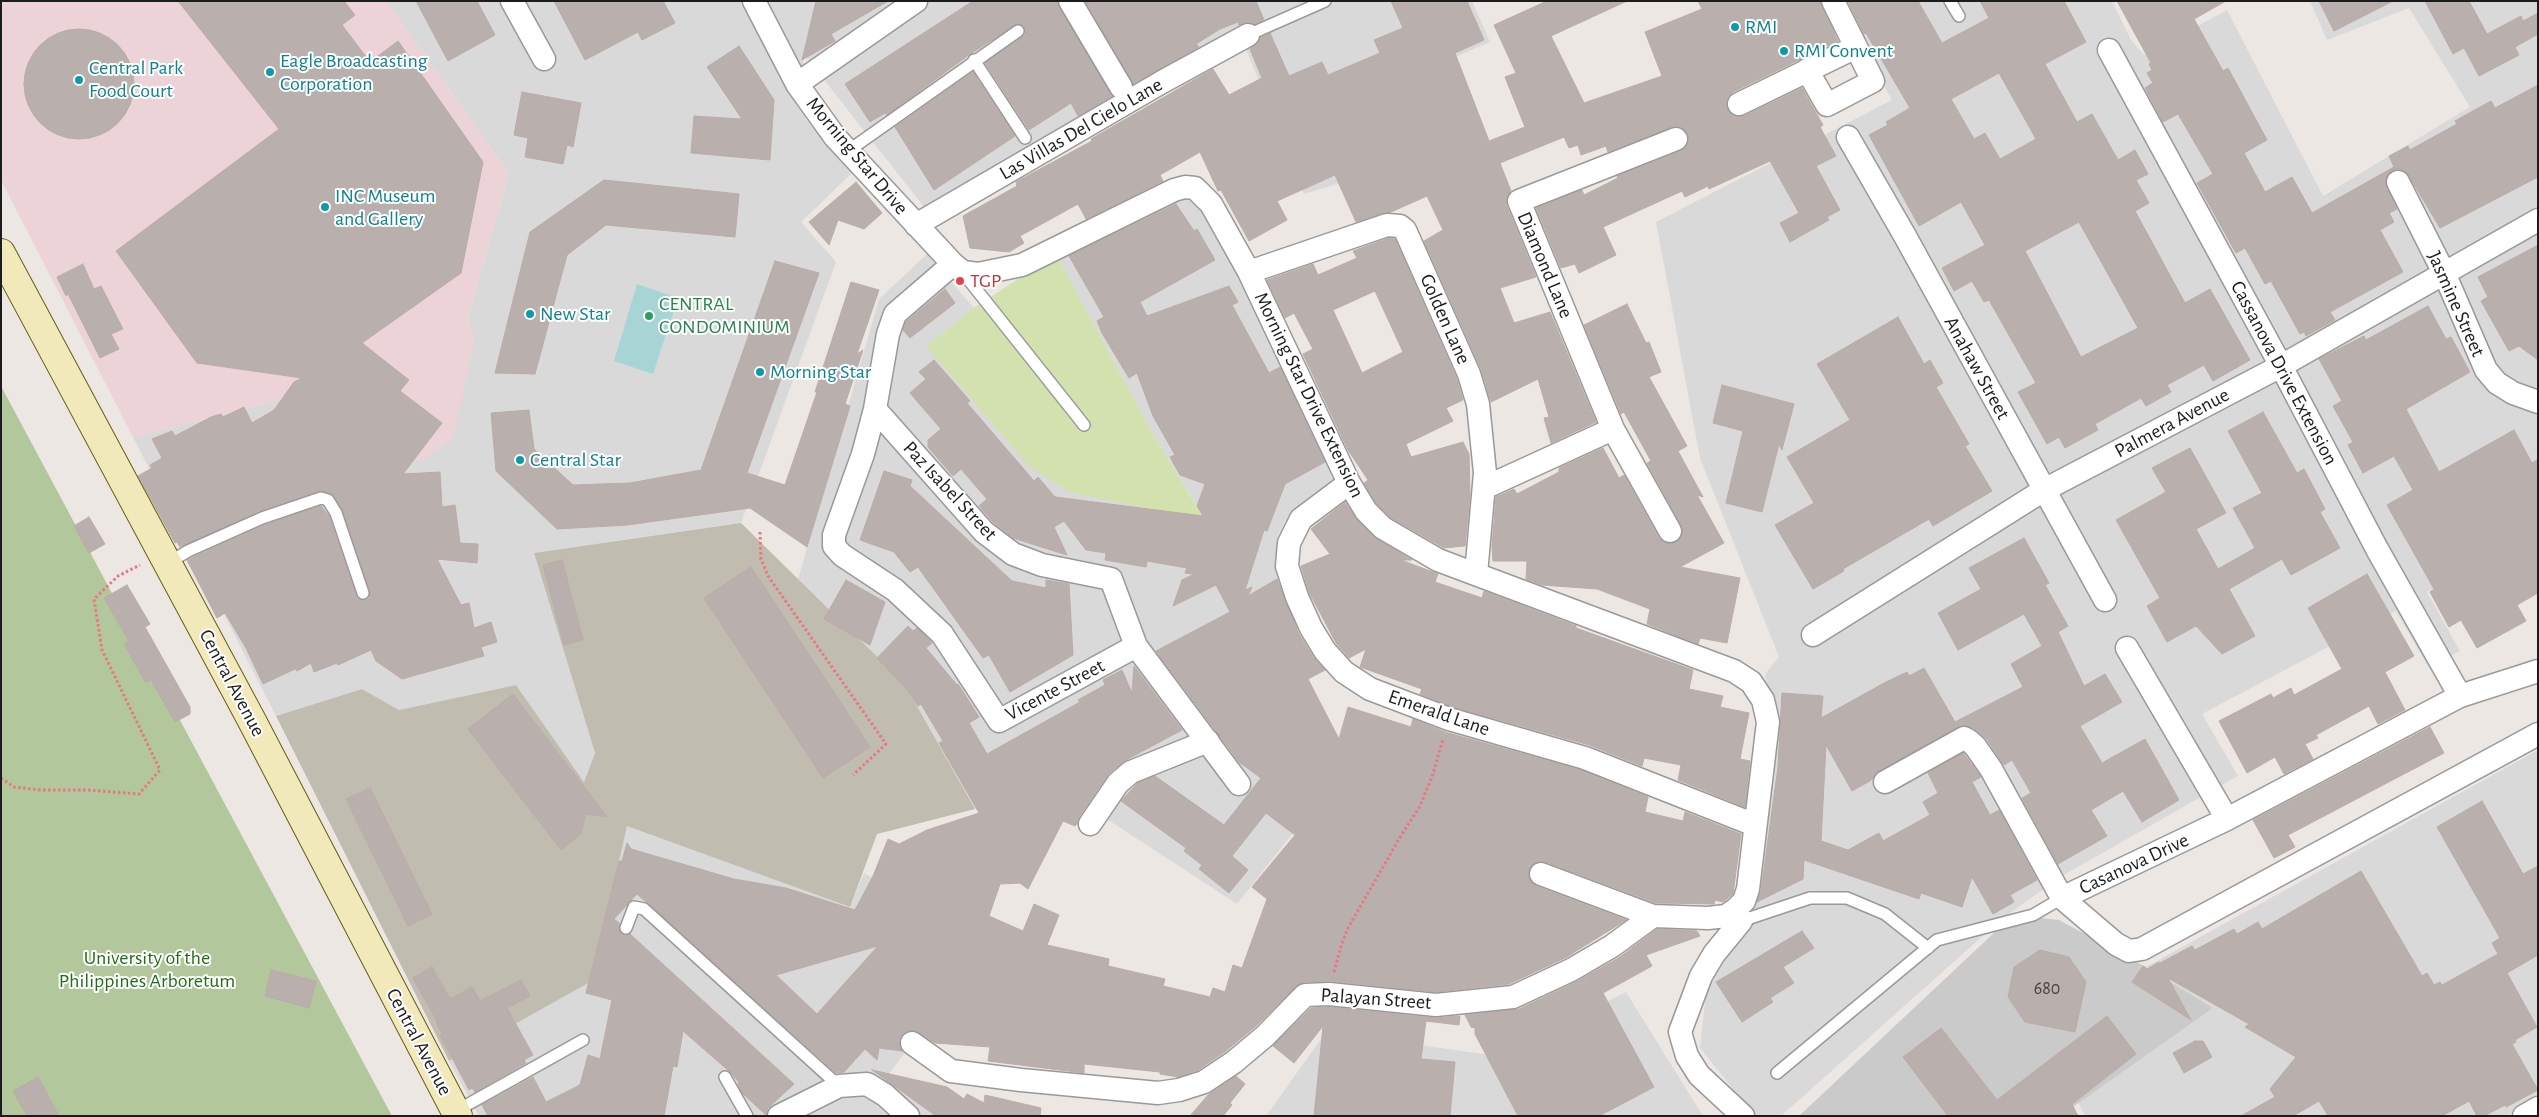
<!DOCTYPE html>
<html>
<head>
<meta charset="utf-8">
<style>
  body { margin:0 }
  #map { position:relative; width:2539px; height:1117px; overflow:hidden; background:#ece7e3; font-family:"Alegreya Sans",sans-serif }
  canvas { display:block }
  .frame { position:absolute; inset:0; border:2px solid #1c1c1c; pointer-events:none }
</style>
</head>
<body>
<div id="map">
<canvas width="2539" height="1117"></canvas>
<div class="frame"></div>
</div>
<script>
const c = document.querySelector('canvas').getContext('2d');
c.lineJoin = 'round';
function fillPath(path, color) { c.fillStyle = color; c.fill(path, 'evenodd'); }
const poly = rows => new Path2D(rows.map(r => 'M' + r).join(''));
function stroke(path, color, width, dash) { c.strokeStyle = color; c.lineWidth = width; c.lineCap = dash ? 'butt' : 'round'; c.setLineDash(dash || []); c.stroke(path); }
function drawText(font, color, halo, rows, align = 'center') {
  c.font = font + ' "Alegreya Sans",sans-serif'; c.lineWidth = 4; c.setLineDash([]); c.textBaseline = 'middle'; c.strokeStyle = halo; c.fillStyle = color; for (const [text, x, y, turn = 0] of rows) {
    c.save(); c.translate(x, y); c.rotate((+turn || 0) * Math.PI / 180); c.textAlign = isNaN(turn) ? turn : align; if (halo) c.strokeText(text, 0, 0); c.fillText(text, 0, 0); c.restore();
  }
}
const residential = poly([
  [386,1,1472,1,1490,42,1422,71,1456,148,1304,194,1239,31,924,207,803,53,805,118,853,172,801,222,836,262,741,523,534,553,595,753,584,782,516,685,399,710,362,689,276,716,133,437,328,388,474,342,468,318,509,173],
  [1838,1,2112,1,2131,40,2144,55,2227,10,2323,196,2470,107,2409,8,2327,40,2310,1,2538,1,2538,531,2427,592,2460,651,2429,668,2396,611,2202,714,2238,776,2062,876,2003,918,1781,1116,1755,1116,1700,1048,1706,993,1749,919,1773,720,1765,674,1779,657,1700,458,1656,222,1892,100],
  [1190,185,1346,472,1285,521,1277,538,1280,571,1288,603,1243,629,1342,771,1237,904,1050,782,975,809,904,683,798,579,879,299,927,254,974,308,926,346,1205,519,1151,431,1056,254],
  [2538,750,2538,1098,2506,1116,2085,1116,2078,1102,2213,1008,2146,967],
  [627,825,850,907,864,873,889,887,910,1016,919,1034,888,1075,940,1116,479,1116,449,1061,592,981],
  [1626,992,1703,1116,1266,1116,1326,1032,1498,1056]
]);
const commercial = poly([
  [1,1,386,1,509,173,468,318,474,342,453,438,421,462,328,388,133,437,1,180]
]);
const religious = poly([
  [2013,915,2059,920,2146,967,2213,1008,2060,1116,1799,1116]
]);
const construction = poly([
  [741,523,904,683,975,809,877,834,850,907,627,826,592,981,449,1061,276,716,362,689,399,710,516,685,584,782,595,753,534,553]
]);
const grass = poly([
  [1056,254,1151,431,1205,520,1070,492,1029,466,926,346,974,308]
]);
const forest = poly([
  [1,386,392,1116,1,1116]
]);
const water = poly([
  [637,284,678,298,653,374,614,361]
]);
const building = poly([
  [178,1,344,1,355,15,342,25,370,62,398,41,483,162,461,273,362,343,409,380,400,391,442,423,403,474,440,472,442,507,455,505,460,543,478,544,477,563,437,559,461,605,469,603,474,628,491,622,497,642,481,647,484,656,402,679,376,661,371,650,338,665,337,663,314,672,311,663,297,671,295,669,263,684,246,648,225,613,217,618,187,560,265,525,321,506,329,516,356,595,358,599,365,600,369,598,370,591,342,509,334,496,319,491,259,511,180,547,177,542,175,543,138,476,152,468,150,465,162,458,152,439,172,431,175,436,211,417,221,414,223,417,244,407,252,423,274,410,294,382,302,378,197,363,116,251,279,129,178,1],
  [416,1,477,1,495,35,448,61,416,1],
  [554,1,663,1,675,23,642,40,638,32,585,60,554,1],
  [816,1,888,1,831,34,835,41,802,60,816,1],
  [973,1,1057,1,1112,96,1078,116,1071,103,1029,130,985,63,1025,35,1024,26,1017,24,970,54,887,115,885,113,870,122,845,84,973,1],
  [1085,1,1256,1,1264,20,1255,24,1248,22,1239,25,1238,22,1220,29,1196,44,1199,47,1133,84,1085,1],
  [1391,1,1467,1,1484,40,1455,53,1489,141,1525,127,1505,77,1516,73,1494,25,1547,1,1627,1,1551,36,1584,103,1662,76,1645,32,1702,9,1698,1,1820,1,1838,41,1733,92,1728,97,1726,104,1732,115,1744,116,1802,88,1823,125,1820,127,1836,156,1816,166,1840,210,1827,217,1829,220,1790,242,1780,223,1799,213,1770,161,1709,189,1708,186,1685,197,1682,191,1603,227,1616,255,1579,273,1575,264,1561,268,1536,208,1582,190,1584,195,1618,178,1617,176,1681,151,1689,141,1688,134,1678,126,1672,127,1608,152,1606,146,1581,155,1578,145,1569,148,1564,137,1500,163,1511,191,1506,199,1507,206,1536,277,1500,288,1514,323,1550,312,1596,422,1551,443,1544,418,1549,417,1538,379,1491,402,1481,369,1424,241,1443,230,1427,196,1391,212,1356,222,1335,175,1277,201,1287,220,1249,241,1221,190,1218,191,1200,152,1160,175,1163,181,1086,219,1078,204,1020,236,1024,243,1009,252,970,248,963,216,1017,186,1016,182,1092,141,1091,139,1213,69,1229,95,1262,78,1250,49,1259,42,1260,38,1270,33,1289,76,1322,62,1328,75,1380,53,1374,40,1403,28,1391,1],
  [1848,1,1918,1,1942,43,1989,18,1980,1,2064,1,2086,42,2045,64,2077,122,2092,114,2118,160,2135,150,2148,174,2136,180,2149,203,2135,211,2185,303,2210,289,2250,360,2213,381,2204,365,2167,385,2171,392,2146,406,2141,398,2095,424,2098,430,2065,448,2059,437,2047,444,2018,392,2036,383,1989,300,1984,302,1972,281,1954,291,1942,268,1985,245,1961,202,1919,226,1869,135,1888,125,1886,122,1910,108,1866,33,1864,34,1848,1],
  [1999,73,2036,139,2000,159,1985,133,1974,139,1951,99,1999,73],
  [2079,222,2138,328,2081,357,2025,251,2079,222],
  [2117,1,2226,1,2194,19,2223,71,2228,68,2267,140,2244,153,2265,192,2292,177,2312,213,2394,167,2389,156,2408,146,2410,150,2457,124,2455,121,2491,101,2495,108,2538,85,2538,177,2440,228,2409,176,2399,169,2392,171,2385,182,2397,209,2389,213,2394,222,2380,230,2403,272,2330,312,2335,320,2306,336,2304,332,2300,334,2271,281,2265,284,2245,248,2236,253,2216,217,2197,183,2213,174,2178,114,2163,122,2145,88,2153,83,2147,73,2152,70,2149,64,2151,63,2117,1],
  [2319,1,2393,1,2334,31,2319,1],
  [2425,1,2469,1,2487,34,2521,16,2523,21,2538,13,2538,34,2515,47,2519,55,2479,76,2464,48,2453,54,2425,1],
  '24 84a55 55 0 1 1 110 0a55 55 0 1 1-110 0Z',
  [739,46,774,100,770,160,691,153,694,116,742,119,707,67,739,46],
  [973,72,1015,136,934,190,895,127,973,72],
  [522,92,581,103,573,147,567,145,563,164,525,157,528,138,514,135,522,92],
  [604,180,739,194,735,237,606,225,567,255,535,374,495,373,530,232,604,180],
  [856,182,882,213,864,229,838,220,829,245,809,222,856,182],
  [1176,204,1194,231,1197,229,1215,260,1140,302,1147,316,1229,286,1238,302,1232,305,1269,373,1280,367,1325,462,1285,484,1267,531,1264,530,1245,590,1252,587,1248,596,1277,579,1299,634,1314,658,1325,670,1308,679,1339,739,1348,707,1411,727,1413,719,1445,732,1581,770,1648,797,1645,812,1683,821,1685,812,1741,834,1733,894,1723,902,1715,900,1714,904,1656,903,1546,862,1538,861,1529,870,1531,882,1536,886,1626,920,1565,958,1509,984,1436,992,1330,981,1304,982,1296,986,1256,1026,1226,1051,1198,1070,1178,1077,1160,1074,1160,1072,1084,1064,1084,1073,988,1061,990,1047,935,1043,913,1030,901,1036,899,1042,902,1051,879,1048,877,1060,865,1049,856,1059,854,1057,855,1060,844,1072,836,1073,637,894,614,919,620,924,621,933,630,934,794,1084,768,1108,766,1115,742,1093,738,1084,739,1082,729,1071,683,1031,677,1067,673,1066,664,1116,488,1116,482,1105,533,1077,546,1102,580,1085,588,1055,600,1059,612,1000,586,993,619,861,622,861,627,843,631,849,734,879,786,888,855,910,873,876,888,839,899,844,927,830,979,813,939,743,943,741,921,704,918,706,907,689,877,658,908,626,913,631,917,628,932,643,926,648,957,685,958,684,979,717,969,723,987,754,1080,702,1078,700,1105,685,1103,680,1122,670,1132,693,1134,666,1182,730,1126,760,1109,773,1079,817,1077,824,1075,826,1063,821,1028,889,1020,883,1000,884,989,916,1023,931,1034,904,1059,915,1047,945,1109,959,1108,966,1165,979,1163,986,1210,997,1213,988,1225,992,1233,965,1242,968,1267,899,1252,887,1295,835,1266,813,1232,856,1248,870,1229,893,1199,869,1202,865,1184,851,1186,848,1121,801,1138,783,1155,776,1224,825,1261,778,1239,762,1156,651,1230,612,1216,585,1173,606,1182,580,1194,574,1185,573,1187,568,1147,561,1146,567,1105,560,1106,553,1086,550,1064,521,1054,527,1067,555,1013,538,993,522,979,506,987,499,961,469,953,476,928,447,928,440,941,429,910,393,926,379,919,372,934,360,970,401,967,403,1034,481,1038,477,1055,497,1203,516,1197,506,1205,484,1180,475,1170,457,1175,455,1153,416,1137,373,1129,378,1102,333,1097,321,1104,317,1069,256,1176,204],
  [878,946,817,1014,776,975,878,946],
  [1389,238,1395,239,1457,379,1463,400,1446,408,1453,421,1406,444,1411,457,1463,442,1469,454,1470,495,1465,546,1444,548,1391,518,1376,503,1364,483,1368,480,1348,450,1303,354,1313,349,1294,313,1285,318,1267,280,1313,264,1318,275,1357,258,1353,251,1389,238],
  [1375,291,1403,352,1362,373,1333,310,1375,291],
  [2538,245,2538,360,2519,346,2509,351,2481,301,2488,297,2478,277,2538,245],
  [775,261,819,273,747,473,785,485,817,392,815,392,851,282,879,290,857,354,863,350,845,404,850,406,807,547,750,508,627,525,557,529,496,471,491,413,529,410,534,449,573,485,630,483,701,470,775,261],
  [83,264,94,289,101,286,123,329,111,334,119,349,100,358,68,294,66,296,57,277,83,264],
  [945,289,955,303,910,338,903,330,906,322,945,289],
  [1627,304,1646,343,1649,342,1661,372,1649,377,1687,446,1678,451,1703,497,1697,495,1724,543,1680,567,1740,578,1727,643,1700,638,1698,644,1647,624,1650,609,1597,589,1542,585,1526,579,1527,561,1493,561,1492,546,1496,497,1514,489,1517,494,1559,472,1559,468,1603,448,1619,478,1624,475,1659,538,1670,544,1681,537,1681,525,1647,463,1651,461,1624,412,1621,414,1584,325,1627,304],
  [2428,306,2446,339,2451,337,2470,372,2406,409,2439,472,2514,430,2532,463,2538,459,2538,593,2517,605,2526,621,2477,648,2461,620,2449,627,2430,592,2434,589,2387,505,2413,490,2394,456,2363,473,2348,445,2353,442,2333,406,2342,401,2319,359,2364,336,2366,340,2428,306],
  [1898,317,1924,364,1930,360,1943,383,1936,387,1969,444,1965,446,1992,491,1933,526,1929,519,1843,569,1844,571,1813,589,1775,525,1814,503,1787,457,1850,420,1817,364,1898,317],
  [1722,385,1794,404,1782,450,1779,444,1762,512,1726,503,1743,431,1713,423,1722,385],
  [2263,412,2297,473,2304,469,2325,509,2320,512,2340,548,2291,575,2282,559,2229,589,2255,636,2222,654,2196,626,2167,642,2147,606,2160,598,2116,520,2166,492,2152,468,2190,448,2226,513,2196,529,2218,569,2255,548,2233,508,2262,493,2228,431,2263,412],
  [884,471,912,480,910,486,1012,581,1046,588,1046,580,1069,584,1073,655,1010,692,989,655,983,658,918,567,910,572,894,552,860,540,884,471],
  [1345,502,1357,520,1374,537,1412,560,1401,560,1438,574,1435,582,1482,598,1484,591,1576,626,1576,628,1693,670,1689,689,1723,696,1720,707,1749,713,1740,759,1750,761,1745,807,1678,780,1681,765,1644,758,1642,766,1589,745,1453,707,1420,694,1422,689,1360,667,1366,649,1349,658,1336,643,1309,592,1301,566,1330,554,1311,529,1345,502],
  [89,517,105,544,89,553,74,526,89,517],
  [2024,538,2049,583,2045,585,2068,626,2058,632,2084,686,2105,674,2122,702,2080,726,2102,763,2145,739,2179,800,2142,822,2123,791,2091,810,2107,836,2058,864,2022,798,2031,793,2012,760,2004,765,1986,738,1974,728,1964,725,1958,727,1879,771,1870,781,1852,791,1826,745,1821,841,1848,850,1879,833,1883,841,1930,815,1923,802,1938,793,1928,773,1963,753,1981,777,1972,782,1990,815,1999,810,2037,880,2010,895,2014,902,1993,914,1972,877,1962,907,1921,893,1919,899,1804,860,1803,879,1757,902,1761,891,1778,767,1782,693,1823,696,1821,718,1886,682,1907,672,1909,676,1924,668,1955,722,2023,687,2011,664,2042,646,2024,614,1958,650,1938,613,1981,589,1969,568,2024,538],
  [562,560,583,640,564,645,543,565,562,560],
  [751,567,870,747,823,778,704,598,751,567],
  [2367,574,2414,656,2385,672,2405,710,2378,724,2369,706,2316,735,2318,738,2305,744,2313,759,2284,774,2275,757,2247,773,2219,721,2271,694,2273,698,2291,688,2294,695,2342,669,2308,608,2367,574],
  [846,580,885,602,870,645,824,619,846,580],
  [127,585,150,624,145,627,190,707,190,714,175,722,151,680,146,683,124,644,129,641,104,598,127,585],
  [513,694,607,817,586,814,581,834,561,850,468,729,513,694],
  [2430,727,2444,753,2288,835,2295,847,2274,858,2253,820,2430,727],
  [370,788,432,914,408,926,346,799,370,788],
  [2482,801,2523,874,2538,866,2538,955,2507,973,2537,1027,2515,1040,2516,1042,2512,1044,2538,1090,2506,1107,2505,1105,2484,1116,2477,1116,2469,1101,2442,1116,2328,1116,2319,1101,2293,1116,2241,1116,2275,1097,2270,1089,2296,1057,2245,1027,2249,1024,2168,978,2191,1020,2132,982,2143,966,2147,969,2159,962,2160,963,2192,946,2195,950,2234,929,2237,934,2258,922,2262,929,2361,871,2422,976,2427,973,2434,985,2440,982,2442,985,2498,954,2492,943,2500,938,2437,827,2482,801],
  [1657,929,1697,931,1700,936,1646,955,1652,966,1603,993,1654,1087,1599,1116,1518,1116,1475,1034,1475,1028,1471,1027,1465,1015,1519,1009,1578,981,1620,957,1657,929],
  [1802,931,1814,948,1783,967,1794,983,1770,998,1773,1002,1742,1022,1716,982,1802,931],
  [2040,950,2069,957,2086,982,2075,1032,2025,1022,2008,997,2014,967,2040,950],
  [432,967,450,999,472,987,480,1001,521,980,530,996,507,1008,533,1055,524,1060,526,1063,475,1092,472,1088,469,1090,440,1035,442,1034,436,1022,437,1021,413,978,432,967],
  [271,970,316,981,309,1008,265,996,271,970],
  [1329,1007,1435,1018,1460,1016,1459,1025,1426,1021,1421,1059,1455,1062,1450,1116,1314,1116,1323,1026,1294,1063,1273,1046,1311,1008,1329,1007],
  [2107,1016,2136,1054,2072,1104,2078,1116,1948,1116,1903,1057,1941,1028,1997,1100,2107,1016],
  [2195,1041,2203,1041,2212,1057,2184,1073,2173,1053,2195,1041],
  [872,1070,947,1087,964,1099,967,1094,984,1103,985,1095,1041,1108,1040,1116,936,1116,872,1070],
  [1236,1076,1245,1084,1230,1103,1232,1105,1223,1116,1190,1116,1208,1095,1236,1076],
  [38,1077,59,1116,27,1116,13,1091,38,1077]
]);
const path = poly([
  [760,532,761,559,768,576,886,744,853,775],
  [1,778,14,787,41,790,88,790,139,794,160,770,102,650,94,599,118,576,140,565],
  [1334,972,1341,946,1348,928,1399,839,1420,806,1433,774,1443,739]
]);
const lane = poly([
  [1950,1,1959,16],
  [1248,35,1325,1],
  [974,60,1025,138],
  [848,151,1018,31],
  [964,274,1084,425],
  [168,563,188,551,262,518,321,498,328,500,336,513,363,593],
  [1741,921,1810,898,1847,898,1885,914,1928,948],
  [626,928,634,907,644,909,839,1086],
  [1777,1073,1937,940,2033,915,2062,898],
  [725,1077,747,1116],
  [456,1111,583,1040]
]);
const street = poly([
  [512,1,544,59],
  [754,1,797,84,835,137,953,264,963,272,978,274,1022,265,1174,190,1185,187,1195,188,1211,204,1249,272,1349,483,1366,511,1383,528,1438,560,1734,671,1751,682,1763,700,1768,722,1748,889,1744,901,1736,909,1726,916,1708,918,1653,916,1541,874],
  [1070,1,1121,87],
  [2109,50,2281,366,2377,549,2460,696],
  [1807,70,1827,105,1873,81,1856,47],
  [797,84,916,1],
  [1739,104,1856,47,1833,1],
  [1848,137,1905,236,2105,600],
  [2398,182,2445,275,2486,370,2497,383,2513,393,2538,402],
  [916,225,1162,82,1248,35],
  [953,264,895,314,888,334,875,409,984,532,1013,554,1042,565,1111,579,1136,646,1239,784],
  [1249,272,1387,225,1400,226,1405,230,1469,374,1478,404,1485,473,1476,574],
  [875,409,863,454,834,535,834,546,842,555,895,590,942,634,999,721,1136,646],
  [1613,429,1670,531],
  [1349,483,1301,519,1289,543,1287,566,1297,597,1311,628,1325,651,1344,672,1370,689,1449,719,1585,758,1755,825],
  [1484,488,1613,429,1519,201,1676,139],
  [1813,635,2044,490,2281,366,2538,220],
  [2127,648,2227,819],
  [1885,782,1964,738,1968,740,1975,746,1991,769,2062,898,2116,944,2129,951,2142,949,2538,734],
  [1090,824,1118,783,1131,772,1208,741],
  [2062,898,2227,819,2460,696,2538,671],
  [1736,909,1741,921,1714,954,1701,976,1680,1032,1687,1056,1699,1075,1743,1116],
  [912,1043,951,1071,1021,1080,1158,1093,1179,1090,1204,1082,1234,1062,1265,1036,1305,995,1329,994,1436,1005,1513,997,1571,970,1612,946,1653,916],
  [779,1116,839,1086,867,1084,885,1095,908,1116],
  [2524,1116,2538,1108]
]);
const secondary = poly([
  [1,253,251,719,458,1116]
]);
const markers = [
  [1735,27,5,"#0f9aa8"],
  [1784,51,5,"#0f9aa8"],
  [270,72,5,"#0f9aa8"],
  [79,80,5,"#0f9aa8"],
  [325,207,5,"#0f9aa8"],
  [960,281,5,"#e0444e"],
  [530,314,5,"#0f9aa8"],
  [649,316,5,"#2e9e5b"],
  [760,372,5,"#0f9aa8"],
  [520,460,5,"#0f9aa8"]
];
const numberNames = [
  ["680",2047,989]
];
const cultureNames = [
  ["RMI",1745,27],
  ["RMI Convent",1794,51],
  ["Eagle Broadcasting",280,61],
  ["Corporation",280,84],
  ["Central Park",89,68],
  ["Food Court",89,91],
  ["INC Museum",335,196],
  ["and Gallery",335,219],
  ["New Star",540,314],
  ["Morning Star",770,372],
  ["Central Star",530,460]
];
const streetNames = [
  ["Las Villas Del Cielo Lane",1081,129,-30],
  ["Morning Star Drive",857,156,50],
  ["Diamond Lane",1545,265,67],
  ["Jasmine Street",2456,304,66],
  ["Golden Lane",1445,319,66],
  ["Anahaw Street",1977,368,61],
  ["Cassanova Drive Extension",2284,373,62],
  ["Morning Star Drive Extension",1309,395,64],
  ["Palmera Avenue",2172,423,-28],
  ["Paz Isabel Street",950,491,47],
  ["Central Avenue",232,683,62],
  ["Vicente Street",1055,690,-28],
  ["Emerald Lane",1439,713,19],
  ["Casanova Drive",2134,864,-25],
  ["Palayan Street",1376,999,4],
  ["Central Avenue",419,1042,62]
];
const healthNames = [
  ["TGP",970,281]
];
const leisureNames = [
  ["CENTRAL",659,304],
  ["CONDOMINIUM",659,327]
];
const parkNames = [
  ["University of the",147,958],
  ["Philippines Arboretum",147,981]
];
fillPath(residential, '#dad9d9');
fillPath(commercial, '#ecd3d7');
fillPath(religious, '#cacaca');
fillPath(construction, '#c0bcaf');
fillPath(grass, '#d2e1ad');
fillPath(forest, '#b2c79c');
fillPath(water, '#a7d5d5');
fillPath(building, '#b9afac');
stroke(building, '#bcaca7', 1);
stroke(lane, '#999', 14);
stroke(street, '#999', 25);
stroke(secondary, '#655d10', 30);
stroke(path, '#ea7683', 3, [2.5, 2.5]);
stroke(lane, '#fff', 11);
stroke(street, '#fff', 22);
stroke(secondary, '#f2e9bb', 28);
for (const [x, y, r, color] of markers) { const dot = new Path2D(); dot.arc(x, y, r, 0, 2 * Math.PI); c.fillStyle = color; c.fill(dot); stroke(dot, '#fff', 2); }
drawText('18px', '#434140', null, numberNames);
drawText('20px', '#0d838f', '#fff', cultureNames, 'left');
drawText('20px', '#1c1c1c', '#fff', streetNames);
drawText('20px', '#be3a42', '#fff', healthNames, 'left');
drawText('20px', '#27864d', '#fff', leisureNames, 'left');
drawText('20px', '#226d17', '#fff', parkNames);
</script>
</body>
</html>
